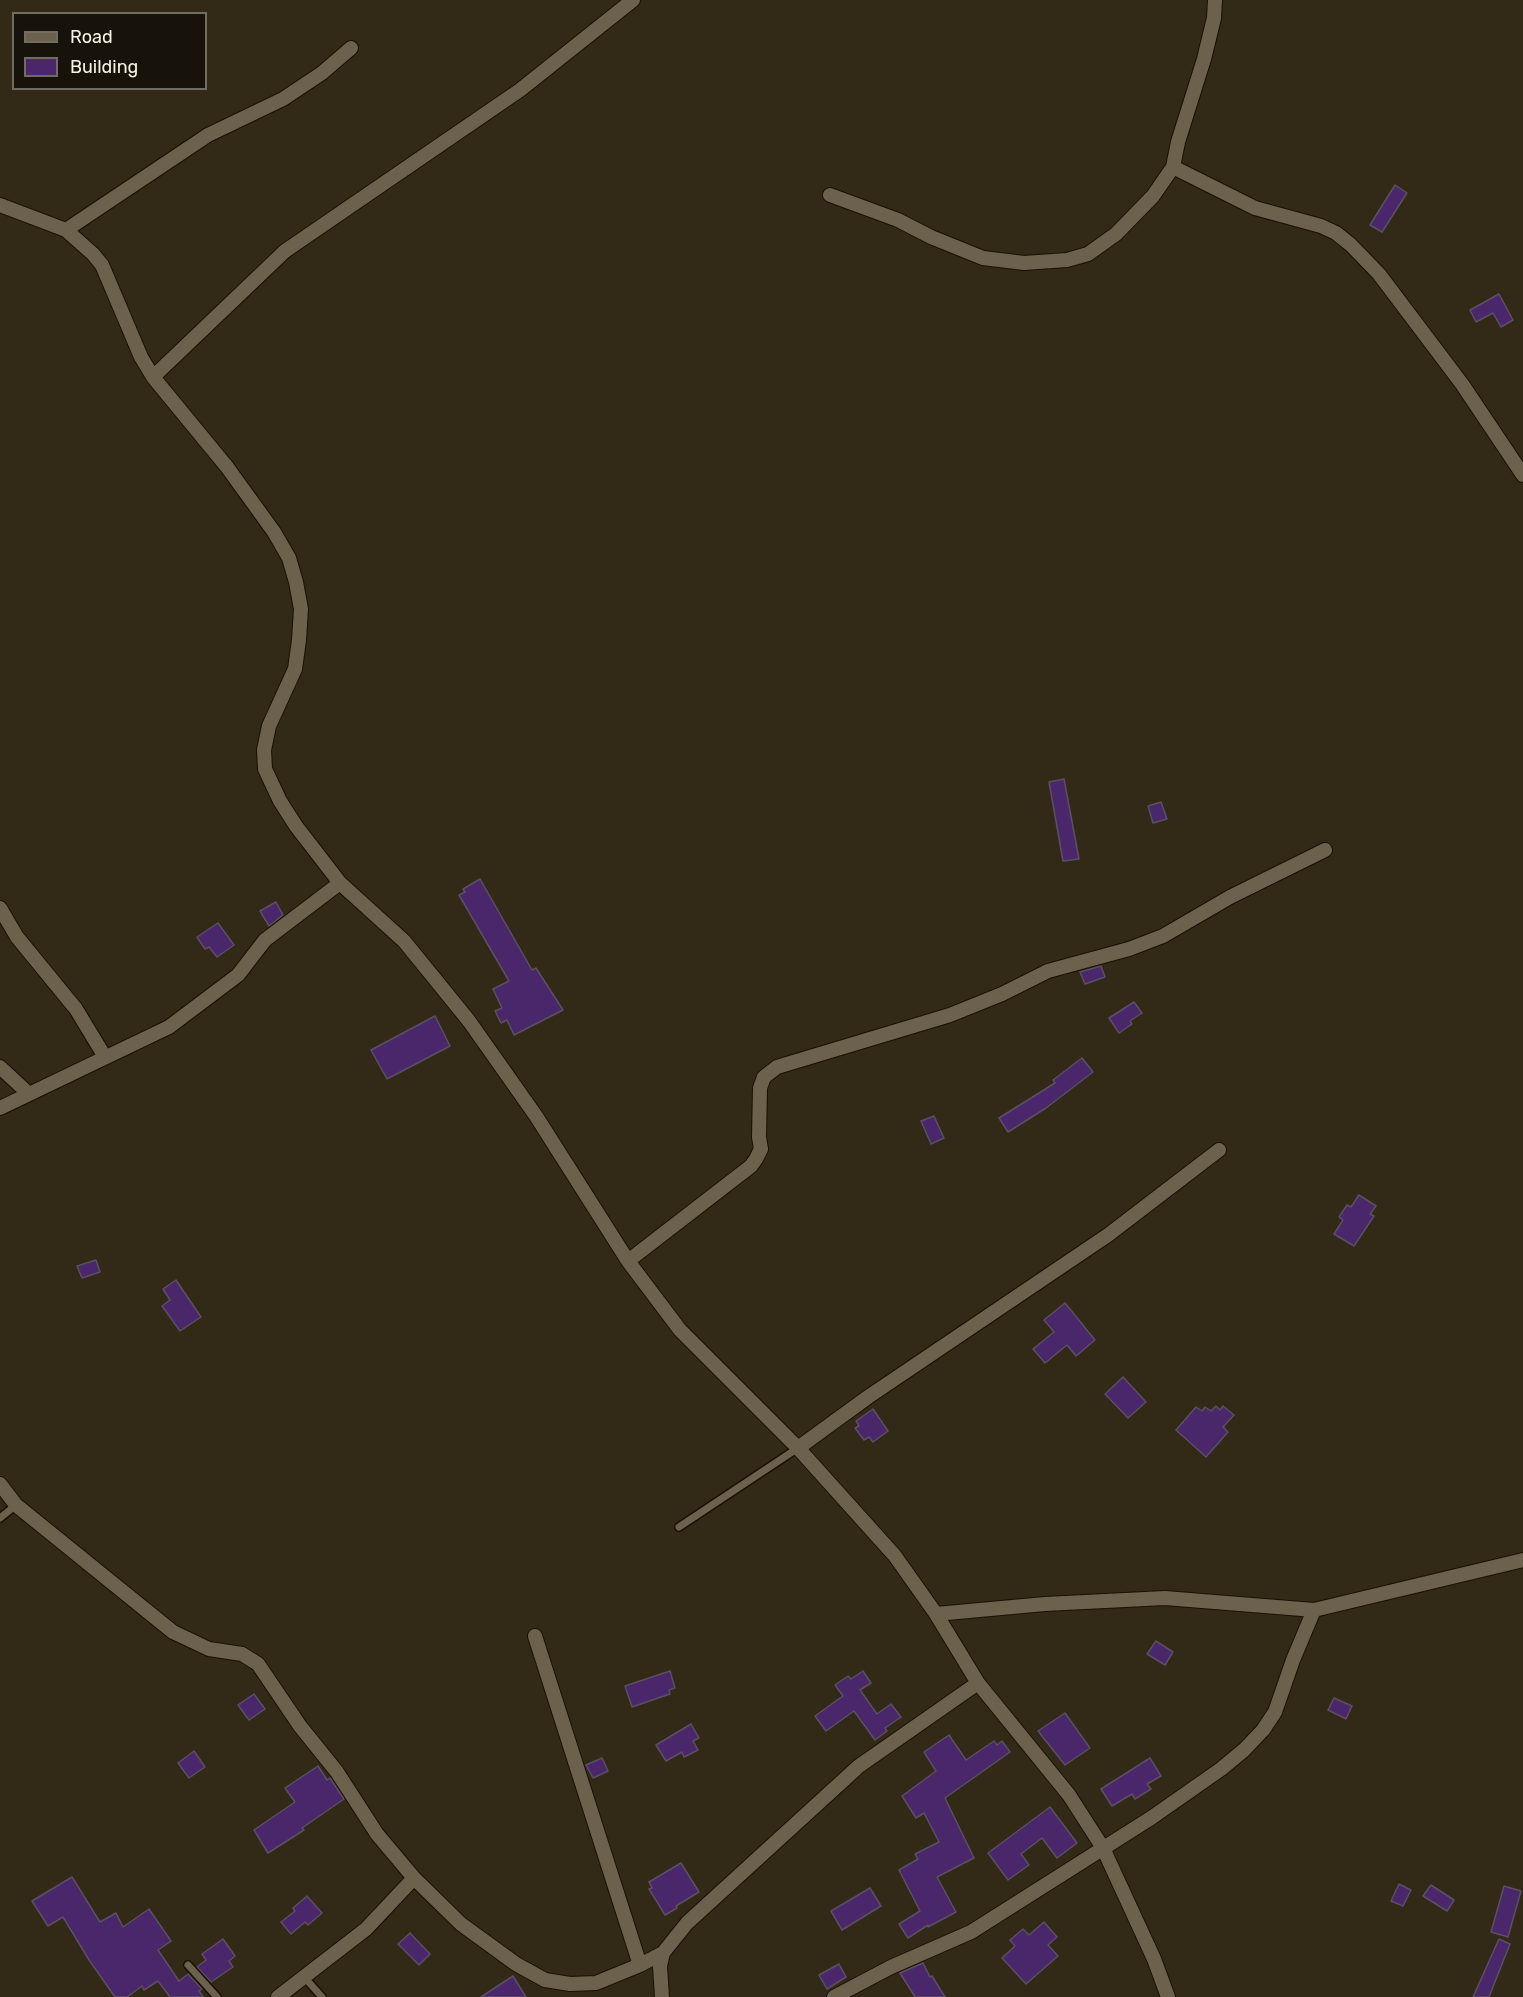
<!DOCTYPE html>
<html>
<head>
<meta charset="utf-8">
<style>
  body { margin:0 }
  #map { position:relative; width:1523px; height:1997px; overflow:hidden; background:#322917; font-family:Rubik,sans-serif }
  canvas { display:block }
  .legend { position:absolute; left:12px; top:12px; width:195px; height:78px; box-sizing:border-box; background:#17120a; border:2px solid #716c62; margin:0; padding:8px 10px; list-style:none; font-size:18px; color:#f8f2e6 }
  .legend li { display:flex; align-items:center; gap:12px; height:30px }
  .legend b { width:30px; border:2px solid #716c62 }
</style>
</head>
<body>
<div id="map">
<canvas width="1523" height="1997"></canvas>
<ul class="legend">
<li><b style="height:8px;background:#6c614d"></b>Road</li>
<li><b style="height:16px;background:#4a276b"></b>Building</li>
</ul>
</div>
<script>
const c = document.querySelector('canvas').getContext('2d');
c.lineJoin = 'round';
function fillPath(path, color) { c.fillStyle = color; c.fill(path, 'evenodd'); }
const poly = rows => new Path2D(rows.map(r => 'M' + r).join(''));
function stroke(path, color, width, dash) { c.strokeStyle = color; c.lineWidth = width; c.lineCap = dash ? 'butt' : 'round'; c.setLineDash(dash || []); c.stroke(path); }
const building = poly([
  [1395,185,1407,193,1382,232,1370,225,1395,185],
  [1499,294,1513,320,1501,327,1493,313,1476,322,1470,310,1499,294],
  [1064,779,1079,859,1063,861,1049,782,1064,779],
  [1161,802,1167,819,1153,823,1148,806,1161,802],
  [480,879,532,970,536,968,563,1010,514,1035,507,1020,501,1023,495,1011,502,1008,493,989,509,981,459,895,465,892,463,889,480,879],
  [276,902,283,915,269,926,260,911,276,902],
  [218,923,234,945,217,957,209,947,205,949,197,937,218,923],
  [1101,966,1105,977,1085,984,1080,972,1101,966],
  [1134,1002,1142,1013,1130,1021,1132,1024,1119,1033,1109,1018,1134,1002],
  [435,1016,450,1046,387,1079,371,1050,435,1016],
  [1082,1058,1093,1072,1046,1108,1008,1132,999,1118,1055,1083,1053,1080,1082,1058],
  [934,1116,944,1138,931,1144,921,1121,934,1116],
  [1359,1195,1376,1206,1370,1214,1374,1216,1354,1246,1334,1234,1343,1220,1339,1217,1347,1205,1351,1207,1359,1195],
  [96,1260,100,1272,82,1278,77,1266,96,1260],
  [176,1280,201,1317,180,1331,162,1306,170,1300,163,1289,176,1280],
  [1065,1303,1095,1340,1076,1356,1067,1345,1045,1363,1033,1349,1054,1332,1044,1320,1065,1303],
  [1123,1377,1146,1402,1128,1418,1105,1394,1123,1377],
  [1216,1406,1220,1410,1223,1406,1234,1415,1223,1427,1228,1432,1206,1457,1176,1430,1196,1407,1202,1411,1205,1407,1211,1411,1216,1406],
  [873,1409,888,1431,873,1442,869,1437,864,1440,855,1428,859,1426,856,1421,873,1409],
  [1156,1641,1173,1652,1165,1665,1147,1654,1156,1641],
  [670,1671,675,1688,669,1690,670,1694,632,1707,625,1686,670,1671],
  [863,1671,871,1683,860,1690,877,1714,891,1704,901,1717,885,1728,887,1731,875,1740,854,1711,826,1731,815,1716,843,1696,835,1685,848,1676,851,1679,863,1671],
  [254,1694,265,1709,249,1720,238,1705,254,1694],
  [1334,1698,1352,1706,1346,1719,1328,1710,1334,1698],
  [1065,1713,1090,1748,1065,1765,1038,1731,1065,1713],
  [691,1724,699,1738,693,1741,698,1750,684,1757,682,1752,666,1761,656,1745,691,1724],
  [949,1735,966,1760,994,1741,997,1745,1002,1741,1010,1752,945,1798,974,1858,937,1877,956,1912,928,1927,928,1925,908,1938,899,1924,920,1911,899,1870,918,1859,915,1854,939,1842,924,1813,916,1818,902,1796,936,1771,924,1752,949,1735],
  [194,1751,205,1767,189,1778,178,1763,194,1751],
  [602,1758,608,1771,593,1778,586,1765,602,1758],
  [1150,1758,1161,1776,1147,1784,1151,1789,1135,1799,1132,1794,1112,1806,1101,1789,1150,1758],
  [318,1766,327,1780,330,1778,344,1799,302,1828,304,1830,268,1853,254,1830,295,1802,285,1788,318,1766],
  [1050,1807,1077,1843,1057,1858,1042,1838,1021,1854,1029,1865,1008,1880,988,1853,1050,1807],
  [681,1863,699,1892,676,1906,677,1908,665,1915,649,1889,652,1888,649,1882,681,1863],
  [72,1877,100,1922,116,1913,123,1927,149,1909,171,1941,158,1950,179,1981,188,1974,202,1989,199,1991,203,1997,170,1997,158,1981,144,1990,142,1986,127,1997,115,1997,89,1960,63,1917,48,1926,32,1901,72,1877],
  [1399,1884,1411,1890,1403,1906,1391,1901,1399,1884],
  [1431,1885,1454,1900,1447,1911,1423,1896,1431,1885],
  [1504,1886,1521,1891,1508,1937,1491,1932,1504,1886],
  [870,1888,881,1906,842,1930,831,1911,870,1888],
  [307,1896,322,1913,308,1925,305,1922,291,1934,281,1922,295,1911,293,1908,307,1896],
  [1044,1922,1057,1937,1048,1945,1058,1956,1026,1984,1002,1958,1015,1946,1010,1940,1023,1929,1029,1935,1044,1922],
  [410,1933,430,1954,419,1965,398,1944,410,1933],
  [223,1939,235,1956,229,1961,233,1967,211,1982,197,1967,206,1960,202,1954,223,1939],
  [1499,1939,1510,1944,1489,1997,1473,1997,1499,1939],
  [923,1963,930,1977,932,1976,945,1997,915,1997,900,1973,923,1963],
  [839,1964,846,1977,827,1989,819,1975,839,1964],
  [513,1976,526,1997,481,1997,513,1976]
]);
const service = poly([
  [0,1518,16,1505],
  [679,1527,798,1448],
  [188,1965,217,1997],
  [305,1978,322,1997]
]);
const minor = poly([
  [1173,167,1255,208,1321,226,1336,233,1351,245,1379,274,1462,384,1523,475],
  [830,195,898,220,931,237,983,258,1024,263,1067,260,1088,254,1116,234,1153,196,1173,167,1178,142,1204,59,1214,18,1215,0],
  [0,205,66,230,93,254,102,265,141,357,153,377,227,467,274,532,289,558,296,582,301,609,299,640,295,669,269,726,264,750,265,769,280,801,296,826,340,883,404,941,469,1021,536,1116,628,1261,680,1330,798,1448,895,1556,936,1614,978,1683,1069,1795,1103,1848,1154,1959,1168,1997],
  [66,230,208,135,283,99,322,73,351,48],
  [153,377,285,251,520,90,633,0],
  [0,908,17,937,76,1009,105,1057],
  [0,1067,29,1094],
  [0,1108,169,1027,238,975,265,940,340,883],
  [628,1261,751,1166,756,1159,761,1149,759,1137,760,1088,764,1077,777,1067,950,1015,1002,994,1048,971,1129,949,1163,936,1230,897,1325,850],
  [798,1448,868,1397,1108,1235,1219,1150],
  [0,1484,16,1505,173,1632,209,1649,242,1654,258,1664,300,1726,337,1772,377,1834,414,1878,461,1924,516,1964,545,1980,570,1984,596,1983,640,1965,663,1953],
  [936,1614,1045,1604,1165,1598,1314,1610,1523,1560],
  [535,1636,640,1965],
  [278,1997,366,1929,414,1878],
  [662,1997,660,1966,663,1953,687,1923,859,1766,978,1683],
  [834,1997,891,1967,971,1932,1151,1818,1221,1769,1244,1750,1263,1730,1275,1712,1293,1660,1314,1610]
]);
fillPath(building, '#4a276b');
stroke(building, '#595064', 1.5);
stroke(service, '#1a1102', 10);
stroke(minor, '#1a1102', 16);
stroke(service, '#6c614d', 7);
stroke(minor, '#6c614d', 14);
</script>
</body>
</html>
